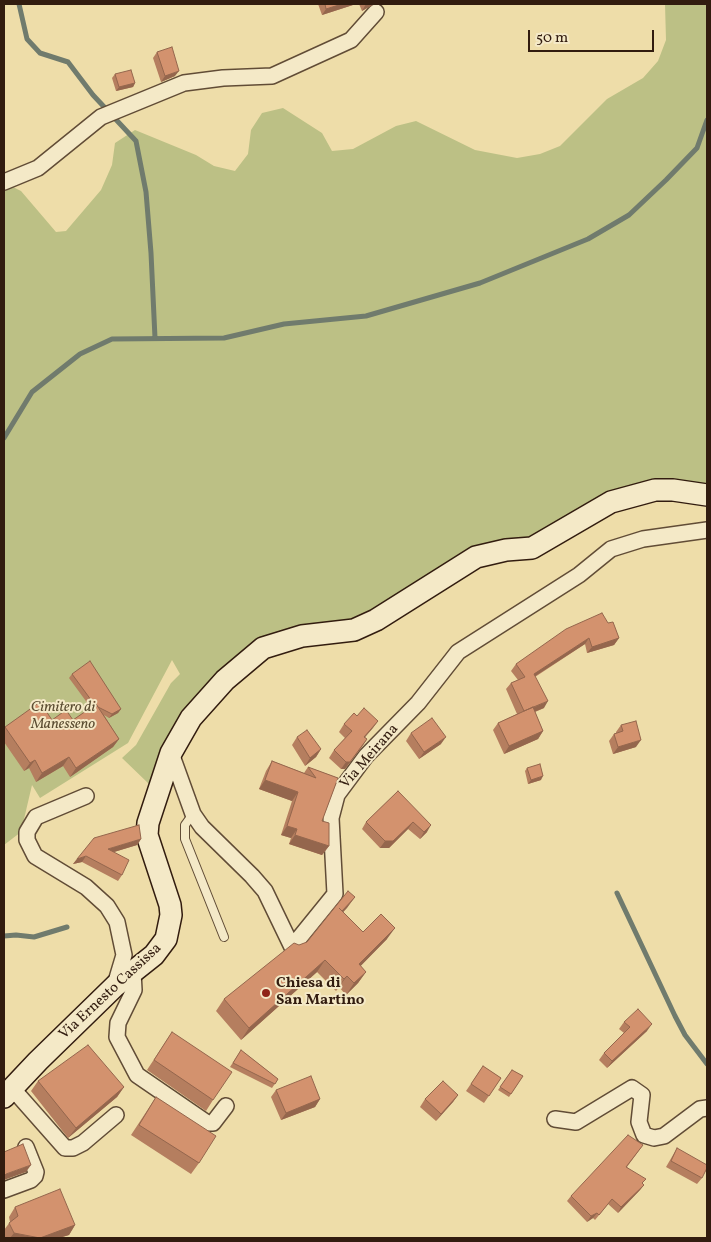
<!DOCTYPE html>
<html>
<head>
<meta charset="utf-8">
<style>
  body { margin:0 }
  #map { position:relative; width:711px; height:1242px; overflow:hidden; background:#eedda9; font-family:Vollkorn,serif }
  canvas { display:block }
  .frame { position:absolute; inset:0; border:5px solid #321c0f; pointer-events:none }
  .scale { position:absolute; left:528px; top:30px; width:126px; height:22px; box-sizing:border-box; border:2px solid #321c0f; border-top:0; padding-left:6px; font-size:15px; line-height:18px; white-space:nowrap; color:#321c0f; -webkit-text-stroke:4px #f4e9c7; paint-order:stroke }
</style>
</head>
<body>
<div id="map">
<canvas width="711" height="1242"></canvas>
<div class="frame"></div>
<div class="scale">50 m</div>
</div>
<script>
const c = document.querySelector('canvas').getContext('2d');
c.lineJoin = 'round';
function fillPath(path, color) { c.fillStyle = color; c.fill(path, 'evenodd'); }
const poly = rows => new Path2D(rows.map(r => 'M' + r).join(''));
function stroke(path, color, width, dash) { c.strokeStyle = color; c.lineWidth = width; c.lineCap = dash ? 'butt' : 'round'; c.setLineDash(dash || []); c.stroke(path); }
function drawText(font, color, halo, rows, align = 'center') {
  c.font = font + ' Vollkorn,serif'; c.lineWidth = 4; c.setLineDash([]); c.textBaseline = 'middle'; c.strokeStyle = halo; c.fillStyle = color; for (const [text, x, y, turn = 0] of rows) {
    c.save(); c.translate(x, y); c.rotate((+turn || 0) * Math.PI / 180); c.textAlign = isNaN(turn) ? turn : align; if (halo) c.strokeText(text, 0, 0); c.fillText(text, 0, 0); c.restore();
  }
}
const green = poly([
  [665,4,707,4,707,486,664,481,543,533,491,548,373,623,276,635,167,742,149,784,122,758,136,745,171,683,180,674,172,660,128,743,40,798,32,785,21,832,4,845,4,188,11,186,21,191,56,232,66,231,101,190,112,165,115,143,135,130,196,155,214,166,235,171,248,154,251,130,262,113,283,108,322,133,332,151,353,149,396,126,416,121,475,150,517,158,540,154,560,146,607,99,643,78,658,61,666,40]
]);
const stream = poly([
  [19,4,27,39,40,53,68,62,93,95,136,141,146,192,151,253,155,338],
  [4,438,32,392,80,354,112,339,224,338,284,324,366,316,480,283,588,239,629,215,666,180,697,148,707,120],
  [617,893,675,1016,685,1035,707,1064],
  [4,936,16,935,34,937,67,927]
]);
const lane = poly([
  [193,814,185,825,185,839,224,937]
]);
const street = poly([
  [4,182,38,168,101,117,184,83,223,78,272,76,351,40,376,12],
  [171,753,193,814,202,827,252,876,265,891,292,947,335,894,331,818,337,795,366,756,418,703,458,652,579,575,611,549,643,539,707,530],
  [86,796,36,817,27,832,27,840,35,856,86,887,107,906,117,922,124,955,115,985],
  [133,972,134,990,118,1023,117,1037,137,1075,207,1123,213,1123,226,1106],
  [12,1088,65,1148,73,1148,83,1143,116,1115],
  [555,1119,576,1122,632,1088,642,1095,639,1122,644,1135,654,1138,664,1136,700,1109,707,1108],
  [4,1190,31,1180,35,1176,36,1172,26,1147]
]);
const secondary = poly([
  [4,1097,38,1061,115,986,154,955,166,939,171,915,170,905,147,835,148,823,171,753,191,718,225,680,263,648,302,636,354,630,376,620,476,557,506,550,532,548,611,502,655,490,673,490,707,495]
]);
const wall = poly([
  [318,4,356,4,322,15],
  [359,4,374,4,362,11],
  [157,52,175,76,161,82,153,58],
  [115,74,135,83,133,87,116,91,112,78],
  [608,623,619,638,614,645,587,653,585,644,535,677,544,708,535,712,543,731,538,739,504,754,493,730,498,723,517,714,506,689,511,683,518,680,511,671,516,664],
  [72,674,121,709,118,713,109,718,104,715,119,739,113,747,70,777,63,766,36,782,29,768,24,771,4,742,4,729,5,727,52,720,73,720,91,708,69,678],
  [357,716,378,721,365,737,367,739,362,747,345,769,341,769,329,758,334,750,345,738,339,732,344,724],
  [621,725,636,747,613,754,609,741,614,734,616,733,616,732],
  [411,733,441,744,419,759,406,741],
  [297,737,321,749,316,757,305,766,292,745],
  [272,761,304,773,308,767,338,778,322,821,329,846,322,855,289,844,291,838,281,835,292,801,259,789,266,771],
  [527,768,541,780,528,784,525,771],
  [398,791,427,832,420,839,408,829,389,848,380,848,362,829,366,822],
  [141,839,137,845,114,852,122,875,118,881,82,862,73,864,77,859],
  [355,897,343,912,363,932,387,939,360,966,366,972,358,983,346,995,339,987,336,991,317,972,241,1040,216,1011,224,999,299,945,307,942],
  [624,1022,647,1031,607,1068,599,1060,604,1053,624,1033,619,1029],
  [172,1032,213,1100,206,1111,147,1070],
  [241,1050,278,1079,272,1088,230,1067],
  [483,1066,501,1078,484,1103,466,1091],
  [512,1070,523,1076,509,1097,498,1090],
  [38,1081,124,1087,117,1097,68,1138,31,1091],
  [276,1090,320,1099,315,1107,281,1120,271,1097],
  [458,1095,453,1102,436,1121,420,1107,425,1099],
  [156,1097,199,1163,191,1174,131,1135],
  [643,1145,627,1167,644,1185,640,1190,618,1213,608,1204,595,1220,593,1218,587,1222,567,1201,571,1196],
  [677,1148,702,1178,697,1184,666,1167],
  [15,1207,75,1225,69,1235,59,1238,5,1238,4,1236,4,1230,10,1222,9,1217]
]);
const shadedWall = poly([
  [342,4,356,4,322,15,326,9],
  [367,4,374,4,362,11,366,4],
  [179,71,175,76,161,82,165,76],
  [135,83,133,87,116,91,119,87],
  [589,638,585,644,529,680,534,674],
  [619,638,614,645,587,653,592,647],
  [548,701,544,708,519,718,524,712],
  [121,709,118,713,109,718,112,714],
  [378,721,373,728,359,744,364,737],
  [543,731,538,739,504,754,509,746],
  [446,737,441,744,419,759,424,752],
  [119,739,113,747,70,777,76,768],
  [367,739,345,769,341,769,346,762],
  [641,740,636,747,613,754,618,747],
  [321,749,316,757,305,766,310,758],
  [69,757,63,766,36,782,42,773],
  [35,760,29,768,24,771,30,763],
  [543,776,541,780,528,784,531,780],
  [265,780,298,792,292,801,259,789],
  [413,822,408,829,389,848,380,848,385,841],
  [431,825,427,832,420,839,424,832],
  [287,826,297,829,291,838,281,835],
  [295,835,329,846,322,855,289,844],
  [141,839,137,845,104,855,108,849],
  [86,856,82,862,73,864,77,859],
  [355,897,347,908,334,922,342,911],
  [395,928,387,939,351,976,359,964],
  [325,960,317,972,241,1040,249,1028],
  [366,972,358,983,346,995,354,983],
  [347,976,339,987,336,991,344,979],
  [652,1024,647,1031,607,1068,612,1061],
  [124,1087,117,1097,68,1138,76,1128],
  [458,1095,453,1102,436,1121,441,1114],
  [320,1099,315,1107,281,1120,286,1113],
  [31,1165,26,1172,4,1180,4,1176,6,1174],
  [644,1185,640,1190,618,1213,621,1207],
  [597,1213,593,1218,587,1222,591,1216],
  [75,1225,69,1235,59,1238,40,1238],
  [14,1233,37,1238,10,1238]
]);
const building = poly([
  [325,4,342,4,326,9,325,4],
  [172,47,179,71,165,76,157,52,172,47],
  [131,70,135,83,119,87,115,74,131,70],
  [602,613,608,623,613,622,619,638,592,647,589,638,534,674,548,701,524,711,511,683,525,677,516,664,566,629,602,613],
  [90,661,121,709,112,714,98,707,96,704,95,705,94,704,72,674,90,661],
  [40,702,52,720,66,710,73,720,96,704,119,739,76,768,69,757,42,773,35,760,30,763,5,727,40,702],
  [533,707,543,731,509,746,498,723,533,707],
  [364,708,378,721,364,737,367,739,350,762,346,762,334,750,352,731,344,724,354,713,357,716,364,708],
  [432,718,446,737,424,752,411,733,432,718],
  [636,721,641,740,618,747,614,734,623,731,621,725,636,721],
  [307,730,321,749,310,758,297,737,307,730],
  [272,761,316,778,308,767,338,778,322,821,329,823,329,846,295,835,297,829,287,826,298,792,265,780,272,761],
  [540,764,543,776,531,780,527,768,540,764],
  [398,791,431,825,424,832,413,822,393,841,385,841,366,822,398,791],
  [139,825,141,839,108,849,129,860,122,875,86,856,77,859,94,838,139,825],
  [348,891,355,897,342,911,339,908,363,932,381,914,395,928,359,964,366,972,354,983,347,976,344,979,325,960,249,1028,224,999,294,943,299,945,307,942,348,891],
  [638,1009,652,1024,612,1061,604,1053,630,1027,624,1022,638,1009],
  [172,1032,232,1072,213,1100,154,1060,172,1032],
  [88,1045,124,1087,76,1128,38,1081,88,1045],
  [241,1050,278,1079,275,1084,233,1063,241,1050],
  [483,1066,501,1078,489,1096,471,1084,483,1066],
  [512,1070,523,1076,511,1094,500,1087,512,1070],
  [311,1076,320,1099,286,1113,276,1090,311,1076],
  [443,1081,458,1095,441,1114,425,1099,443,1081],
  [156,1097,216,1136,199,1163,139,1125,156,1097],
  [628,1135,643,1145,626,1167,646,1179,642,1183,644,1185,621,1207,612,1199,599,1215,597,1213,591,1216,571,1196,628,1135],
  [23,1144,31,1165,6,1174,4,1176,4,1152,23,1144],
  [677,1148,707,1165,707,1168,702,1178,671,1161,677,1148],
  [60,1189,75,1225,40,1238,14,1233,9,1223,18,1216,15,1207,60,1189]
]);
const markers = [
  [266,993,5,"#8f2418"]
];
const parkNames = [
  ["Cimitero di",63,708],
  ["Manesseno",63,725]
];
const streetNames = [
  ["Via Meirana",370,757,-49],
  ["Via Ernesto Cassissa",111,992,-43]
];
const poiNames = [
  ["Chiesa di",276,984],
  ["San Martino",276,1001]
];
fillPath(green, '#bcc085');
stroke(stream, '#707b6d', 5);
stroke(lane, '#614c36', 10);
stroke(street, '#614c36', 18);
stroke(secondary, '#321c0f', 24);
stroke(lane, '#f4e9c7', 8);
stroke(street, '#f4e9c7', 15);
stroke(secondary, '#f4e9c7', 21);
fillPath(wall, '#b57e5f');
fillPath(shadedWall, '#94664d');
fillPath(building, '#d3926e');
stroke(building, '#94664d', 1);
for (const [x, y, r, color] of markers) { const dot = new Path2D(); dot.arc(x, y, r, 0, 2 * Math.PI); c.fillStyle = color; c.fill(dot); stroke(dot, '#f4e9c7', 2); }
drawText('italic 15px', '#5b4d32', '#f4e9c7', parkNames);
drawText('15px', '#321c0f', '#f4e9c7', streetNames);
drawText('bold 15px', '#321c0f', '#f4e9c7', poiNames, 'left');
</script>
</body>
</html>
